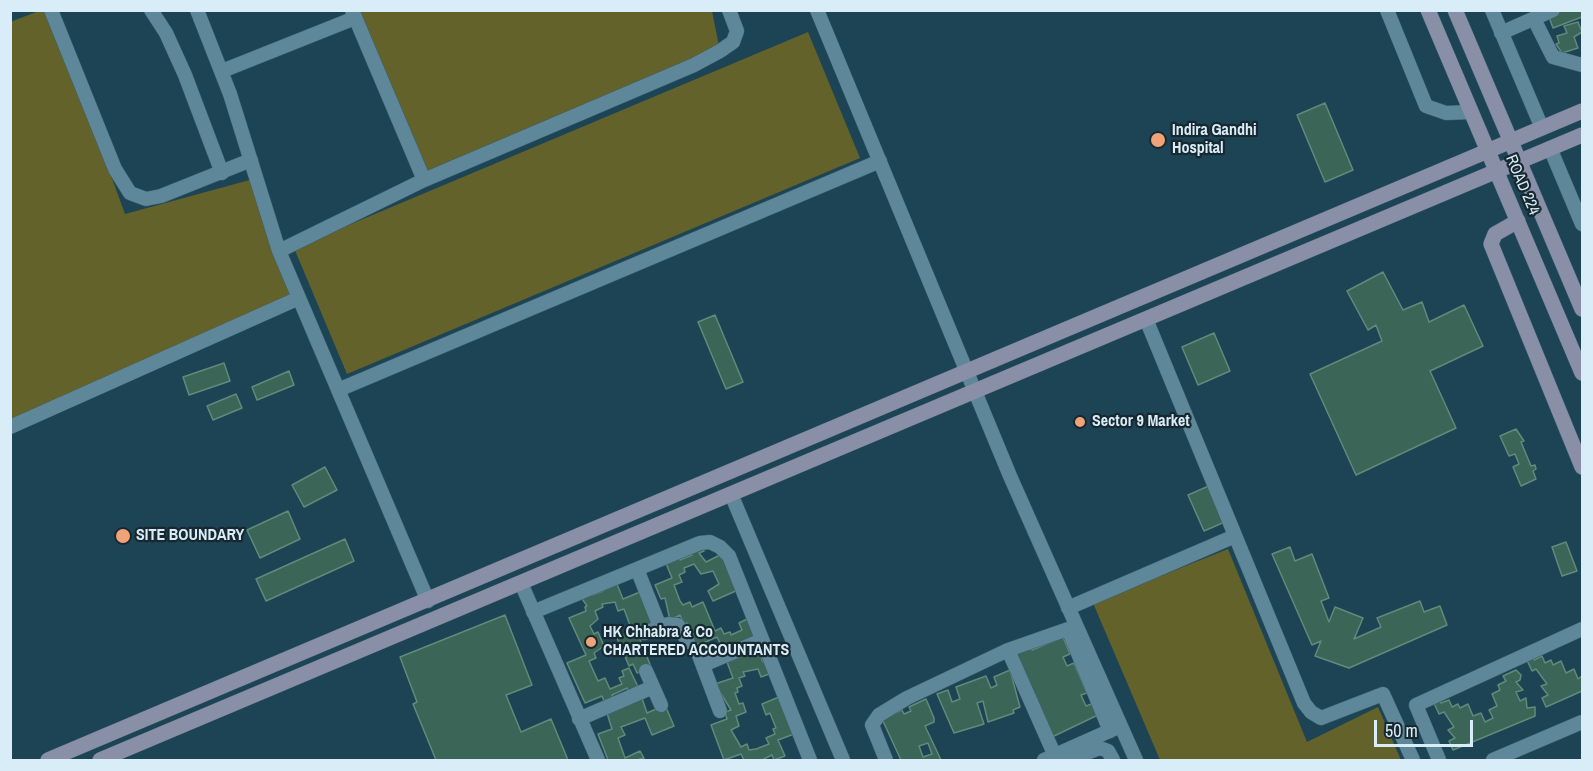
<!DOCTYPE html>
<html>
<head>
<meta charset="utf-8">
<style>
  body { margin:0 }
  #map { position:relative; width:1593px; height:771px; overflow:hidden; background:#1d4455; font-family:"Archivo Narrow",sans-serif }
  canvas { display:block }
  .frame { position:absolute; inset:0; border:12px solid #d8edf7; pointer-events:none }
  .scale { position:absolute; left:1374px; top:720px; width:99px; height:27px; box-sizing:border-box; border:3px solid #d8edf7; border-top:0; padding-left:8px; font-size:18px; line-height:21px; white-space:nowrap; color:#d8edf7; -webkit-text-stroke:4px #182830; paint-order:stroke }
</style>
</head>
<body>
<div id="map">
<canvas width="1593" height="771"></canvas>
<div class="frame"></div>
<div class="scale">50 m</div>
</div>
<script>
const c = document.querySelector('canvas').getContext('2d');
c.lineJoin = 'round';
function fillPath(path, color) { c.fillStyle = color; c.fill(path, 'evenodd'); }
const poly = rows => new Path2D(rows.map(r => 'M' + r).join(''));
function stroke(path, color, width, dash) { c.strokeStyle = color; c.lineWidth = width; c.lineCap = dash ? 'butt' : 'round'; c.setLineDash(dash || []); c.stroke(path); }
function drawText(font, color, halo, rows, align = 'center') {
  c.font = font + ' "Archivo Narrow",sans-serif'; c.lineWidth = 4.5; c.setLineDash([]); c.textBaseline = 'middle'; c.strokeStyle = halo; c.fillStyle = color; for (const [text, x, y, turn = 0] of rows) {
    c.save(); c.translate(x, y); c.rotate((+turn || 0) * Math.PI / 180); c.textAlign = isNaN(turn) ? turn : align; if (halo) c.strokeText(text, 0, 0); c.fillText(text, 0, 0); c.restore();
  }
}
const green = poly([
  [39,11,51,11,125,214,257,178,299,298,10,424,10,22],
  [352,11,712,11,720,51,424,180],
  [808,32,860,158,347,374,294,248],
  [1228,549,1307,742,1378,707,1401,760,1160,760,1093,603]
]);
const building = poly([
  [1558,10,1582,10,1582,17,1553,28,1549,17,1558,10],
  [1578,22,1582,32,1574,37,1578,48,1562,53,1556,44,1559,43,1557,36,1567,33,1564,26,1578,22],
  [1325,103,1353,170,1325,182,1297,115,1325,103],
  [1383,272,1403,310,1422,302,1429,322,1464,305,1483,346,1430,371,1456,428,1356,475,1310,374,1382,341,1376,325,1368,330,1347,291,1383,272],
  [715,315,743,382,726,389,698,322,715,315],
  [1214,333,1230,371,1198,385,1182,347,1214,333],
  [224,363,230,381,189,395,183,377,224,363],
  [289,371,294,385,257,400,252,387,289,371],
  [236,394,242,408,213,420,207,406,236,394],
  [1516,429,1524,441,1521,442,1531,466,1535,465,1536,469,1533,471,1536,479,1521,486,1513,467,1519,464,1515,454,1509,456,1500,436,1516,429],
  [325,467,337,490,304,507,292,485,325,467],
  [1211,485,1227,521,1204,531,1188,495,1211,485],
  [288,511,300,539,260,558,247,530,288,511],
  [345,539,354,561,266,601,256,579,345,539],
  [1566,542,1577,571,1562,576,1552,547,1566,542],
  [701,545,704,551,699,553,706,562,722,554,738,590,713,601,708,591,719,584,713,571,701,574,694,564,684,568,685,572,679,575,682,582,674,585,680,601,683,605,690,602,692,607,703,602,715,631,721,628,724,634,730,632,731,635,742,630,739,623,749,618,758,640,725,654,717,637,696,646,687,623,684,624,680,615,670,620,665,598,661,599,655,585,672,578,665,561,678,555,680,560,692,555,690,550,701,545],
  [1290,547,1295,561,1312,554,1329,598,1321,601,1329,622,1335,607,1363,618,1354,639,1381,627,1377,618,1420,601,1424,612,1440,606,1447,625,1349,668,1315,656,1321,641,1312,645,1272,554,1290,547],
  [615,579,623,599,640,592,655,628,638,634,651,667,637,673,633,664,629,666,624,654,629,653,627,648,622,650,617,638,629,633,627,629,631,628,624,609,618,611,615,602,602,604,603,607,595,611,598,619,590,626,594,634,598,632,604,646,594,653,596,658,589,661,598,681,605,678,610,689,622,684,619,678,624,676,622,671,629,668,640,691,630,695,627,688,612,695,615,701,606,706,602,696,585,703,567,663,586,655,569,618,586,611,585,607,587,606,579,594,591,589,593,595,603,591,600,585,615,579],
  [505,615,532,685,506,695,521,732,551,719,568,760,436,760,413,704,417,702,400,657,505,615],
  [1063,637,1070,654,1063,657,1067,666,1074,663,1087,693,1081,695,1086,706,1094,703,1100,714,1052,737,1015,651,1029,644,1032,650,1063,637],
  [763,648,765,653,760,655,763,662,766,660,769,674,761,677,758,669,743,672,745,676,739,678,742,686,737,688,738,692,735,693,739,704,743,703,746,712,736,716,739,726,731,730,741,747,747,744,749,750,756,749,769,744,766,738,775,734,773,729,776,728,770,713,766,715,762,704,779,697,794,734,778,740,785,756,774,760,772,755,762,760,744,760,741,754,724,760,711,725,727,719,725,712,731,710,715,684,733,678,727,662,763,648],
  [1531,653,1534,660,1542,656,1545,663,1551,660,1553,665,1561,661,1566,673,1574,669,1578,679,1582,676,1582,691,1546,707,1542,698,1548,695,1541,686,1547,684,1536,669,1532,671,1525,656,1531,653],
  [1010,670,1020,707,1013,710,1014,713,988,722,983,701,977,703,984,724,954,733,937,694,948,690,952,702,960,699,956,687,986,676,991,688,997,685,994,677,1010,670],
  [1516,670,1521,675,1520,680,1516,682,1523,690,1516,692,1520,701,1526,698,1527,708,1535,707,1535,716,1453,750,1449,741,1455,738,1448,730,1454,727,1444,712,1439,714,1432,699,1438,697,1441,703,1449,700,1452,707,1458,704,1460,708,1468,704,1473,716,1481,713,1485,722,1493,718,1489,710,1497,706,1492,694,1500,690,1498,685,1506,681,1503,676,1516,670],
  [642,698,647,713,665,705,674,726,652,735,645,718,621,727,625,735,618,738,625,758,640,751,644,758,637,760,608,760,598,734,612,729,606,710,642,698],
  [926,699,934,718,934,722,925,726,941,760,901,760,882,719,902,710,904,714,911,711,909,707,926,699],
  [928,743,932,754,923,757,919,746,928,743]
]);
const street = poly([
  [51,10,115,169,130,193,146,199,161,196,251,160],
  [151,10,166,33,185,75,222,173],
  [197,10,230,94,279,251,428,601],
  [352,10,424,180],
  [817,10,1010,476,1136,760],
  [1387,10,1426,106,1446,113,1471,112],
  [1492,10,1542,128],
  [1534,19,1553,57,1582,65],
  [1501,33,1553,10],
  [222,71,355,18],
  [1550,148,1582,224],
  [279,251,424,180,694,65,720,51,733,42,737,31,729,10],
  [1146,319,1304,703,1311,712,1321,718,1383,694,1413,760],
  [338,390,880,161],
  [10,427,299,298],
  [731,494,843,760],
  [637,569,660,627,668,624,678,625,688,642],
  [521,583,598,760],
  [1068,608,1235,536],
  [533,612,700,543,710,542,720,547,729,556,810,760],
  [644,633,660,627],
  [697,650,720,711],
  [1008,650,1068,629,1110,731],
  [703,665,762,640],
  [646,671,661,705],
  [579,719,653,687],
  [886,760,872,725,879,715,907,698,1008,650,1055,756],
  [1044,760,1116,728],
  [1068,760,1100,748,1108,751,1113,760],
  [1439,760,1416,705,1582,629],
  [1493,760,1582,722]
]);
const secondary = poly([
  [1428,10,1582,373],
  [1455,10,1582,309],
  [1518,221,1495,234,1491,244,1582,467],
  [48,760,1582,111],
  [100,760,1582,135]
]);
const markers = [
  [1158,140,8,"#f0a278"],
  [1080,422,6,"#f0a278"],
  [123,536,8,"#f0a278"],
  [591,642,6,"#f0a278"]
];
const poiNames = [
  ["Indira Gandhi",1172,131],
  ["Hospital",1172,149],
  ["Sector 9 Market",1092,422],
  ["SITE BOUNDARY",136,536],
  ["HK Chhabra & Co",603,633],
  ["CHARTERED ACCOUNTANTS",603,651]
];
const streetNames = [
  ["ROAD 224",1522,185,67]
];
fillPath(green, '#62622a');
fillPath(building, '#3b6556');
stroke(building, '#608a7b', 1.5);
stroke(street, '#3c616f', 15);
stroke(secondary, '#3c616f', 16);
stroke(street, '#5f879a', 14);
stroke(secondary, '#8a8fa8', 15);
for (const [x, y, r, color] of markers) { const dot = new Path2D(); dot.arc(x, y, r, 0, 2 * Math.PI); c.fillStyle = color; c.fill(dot); stroke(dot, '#182830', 2); }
drawText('bold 16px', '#d8edf7', '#182830', poiNames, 'left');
drawText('16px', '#d8edf7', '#182830', streetNames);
</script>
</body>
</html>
